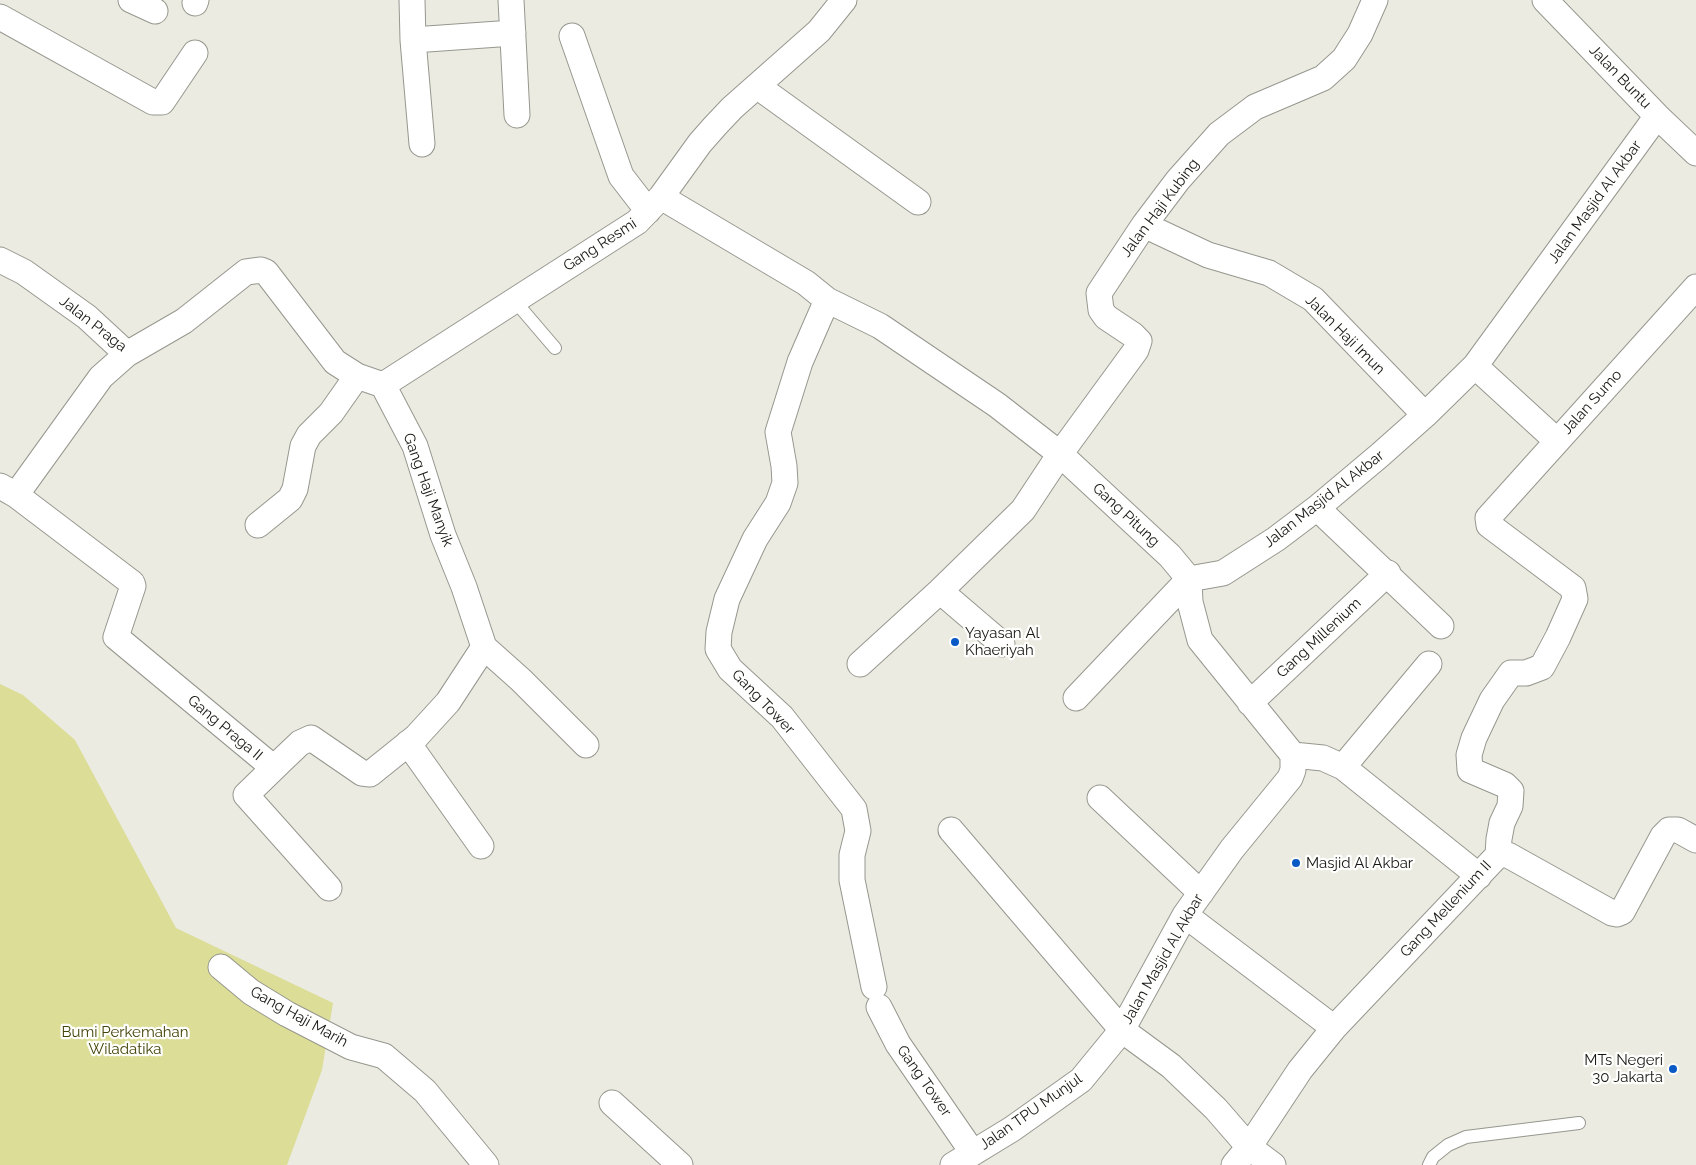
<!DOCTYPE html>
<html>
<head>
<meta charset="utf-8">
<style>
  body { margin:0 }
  canvas { display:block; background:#ebebe2 }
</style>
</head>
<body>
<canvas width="1696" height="1165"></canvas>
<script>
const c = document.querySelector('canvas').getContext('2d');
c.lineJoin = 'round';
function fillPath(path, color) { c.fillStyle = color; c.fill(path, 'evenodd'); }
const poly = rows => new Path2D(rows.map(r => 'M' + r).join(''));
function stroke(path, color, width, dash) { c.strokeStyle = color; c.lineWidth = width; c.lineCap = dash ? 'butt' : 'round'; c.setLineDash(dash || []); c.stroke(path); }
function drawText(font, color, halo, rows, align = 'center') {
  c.font = font + ' Raleway,sans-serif'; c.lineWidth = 4.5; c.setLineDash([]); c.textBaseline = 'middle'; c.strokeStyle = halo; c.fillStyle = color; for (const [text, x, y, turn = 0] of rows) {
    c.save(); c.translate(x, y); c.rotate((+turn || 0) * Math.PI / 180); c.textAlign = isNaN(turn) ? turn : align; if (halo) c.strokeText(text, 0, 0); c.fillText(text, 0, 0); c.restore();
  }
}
const green = poly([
  [0,684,23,695,75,740,176,928,333,1003,322,1070,287,1165,0,1165]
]);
const service = poly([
  [514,300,555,348],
  [1429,1165,1433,1157,1448,1145,1466,1137,1579,1123]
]);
const minor = poly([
  [131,0,155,11],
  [412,0,413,40,422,144],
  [511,0,517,115],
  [1545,0,1657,116,1696,153],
  [195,3,196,0],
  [0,17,153,102,162,102,195,53],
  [572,36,621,176,648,211],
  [413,40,513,33],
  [757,86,918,202],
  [661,197,806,283,827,300,880,326,997,405,1060,454,1170,556,1189,579],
  [1144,225,1208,255,1269,273,1313,299,1425,415],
  [0,260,24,272,87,317,127,354],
  [827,300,800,362,778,432,784,466,785,483,778,503,755,539,727,599,719,632,718,649,730,669,782,717,854,809,858,831,852,855,852,880,874,987],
  [1475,366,1557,441],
  [383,385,637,222,661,197,700,143,715,126,732,108,819,31,844,0],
  [0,486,16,495,132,583,133,586,116,637,269,764,274,765,279,763,300,743,311,738,362,773,370,774,416,737,448,702,484,647],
  [16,495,101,377,127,354,184,321,246,272,261,270,266,272,335,362,357,376,383,385,415,446,443,535,464,587,484,647,521,680,586,745],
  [1317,508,1441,626],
  [258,525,290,499,295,489,303,446,309,435,331,413,357,376],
  [1189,579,1223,573,1276,539,1317,508,1380,455,1425,415,1475,366,1657,116],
  [940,591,1002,644],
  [860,664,940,591,1023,510,1060,454,1136,350,1139,341,1133,335,1106,317,1101,310,1099,293,1144,225,1178,180,1219,134,1255,107,1323,78,1344,59,1360,34,1375,0],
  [1076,698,1189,579],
  [1250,703,1388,573],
  [408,743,481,846],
  [1293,755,1323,758,1343,767,1479,876],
  [279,763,246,795,329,888],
  [1343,767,1429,664],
  [1100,798,1201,893],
  [951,830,1122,1030,1171,1066,1216,1109,1249,1147,1273,1165],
  [1498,855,1499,839,1502,823,1510,806,1511,791,1505,785,1470,770,1469,755,1474,738,1492,700,1511,673,1526,673,1542,667,1558,637,1575,599,1573,588,1489,525,1488,518,1696,287],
  [1185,915,1334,1028],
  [221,967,251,992,287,1014,351,1047,384,1056,425,1091,486,1165],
  [879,1007,898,1044,973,1153],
  [612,1103,680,1165],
  [953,1165,1012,1129,1081,1080,1122,1030,1185,915,1232,849,1290,778,1293,770,1293,755,1200,640,1190,602,1189,579],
  [1234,1165,1249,1147,1300,1070,1334,1028,1498,855,1508,855,1612,913,1617,914,1622,912,1663,836,1669,830,1678,830,1696,840]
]);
const markers = [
  [955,642,5,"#095ac4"],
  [1296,863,5,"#095ac4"],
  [1673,1069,5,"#095ac4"]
];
const streetNames = [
  ["Jalan Buntu",1620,77,46],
  ["Jalan Masjid Al Akbar",1595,202,-54],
  ["Jalan Haji Kubing",1160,208,-53],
  ["Gang Resmi",600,245,-33],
  ["Jalan Praga",93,324,38],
  ["Jalan Haji Imun",1345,335,45],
  ["Jalan Sumo",1592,402,-48],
  ["Gang Haji Manyik",428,490,70],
  ["Jalan Masjid Al Akbar",1324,499,-38],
  ["Gang Pitung",1126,515,43],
  ["Gang Millenium",1319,638,-43],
  ["Gang Tower",763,702,46],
  ["Gang Praga II",225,728,40],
  ["Gang Mellenium II",1446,909,-47],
  ["Jalan Masjid Al Akbar",1163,959,-60],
  ["Gang Haji Marih",299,1017,29],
  ["Gang Tower",924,1081,55],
  ["Jalan TPU Munjul",1031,1112,-35]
];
const poiNames = [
  ["Yayasan Al",965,633],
  ["Khaeriyah",965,650],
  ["Masjid Al Akbar",1306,863],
  ["MTs Negeri",1663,1060,"right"],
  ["30 Jakarta",1663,1077,"right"]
];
const parkNames = [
  ["Bumi Perkemahan",125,1032],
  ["Wiladatika",125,1049]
];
fillPath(green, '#dcdd97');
stroke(service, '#96978e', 14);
stroke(minor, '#96978e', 27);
stroke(service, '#fff', 12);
stroke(minor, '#fff', 25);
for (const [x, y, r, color] of markers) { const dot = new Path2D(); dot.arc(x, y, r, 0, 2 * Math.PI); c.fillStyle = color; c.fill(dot); stroke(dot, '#fffffe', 2); }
drawText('15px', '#171714', '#fffffe', streetNames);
drawText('15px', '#171714', '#fffffe', poiNames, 'left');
drawText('15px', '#444308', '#fffffe', parkNames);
</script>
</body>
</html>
